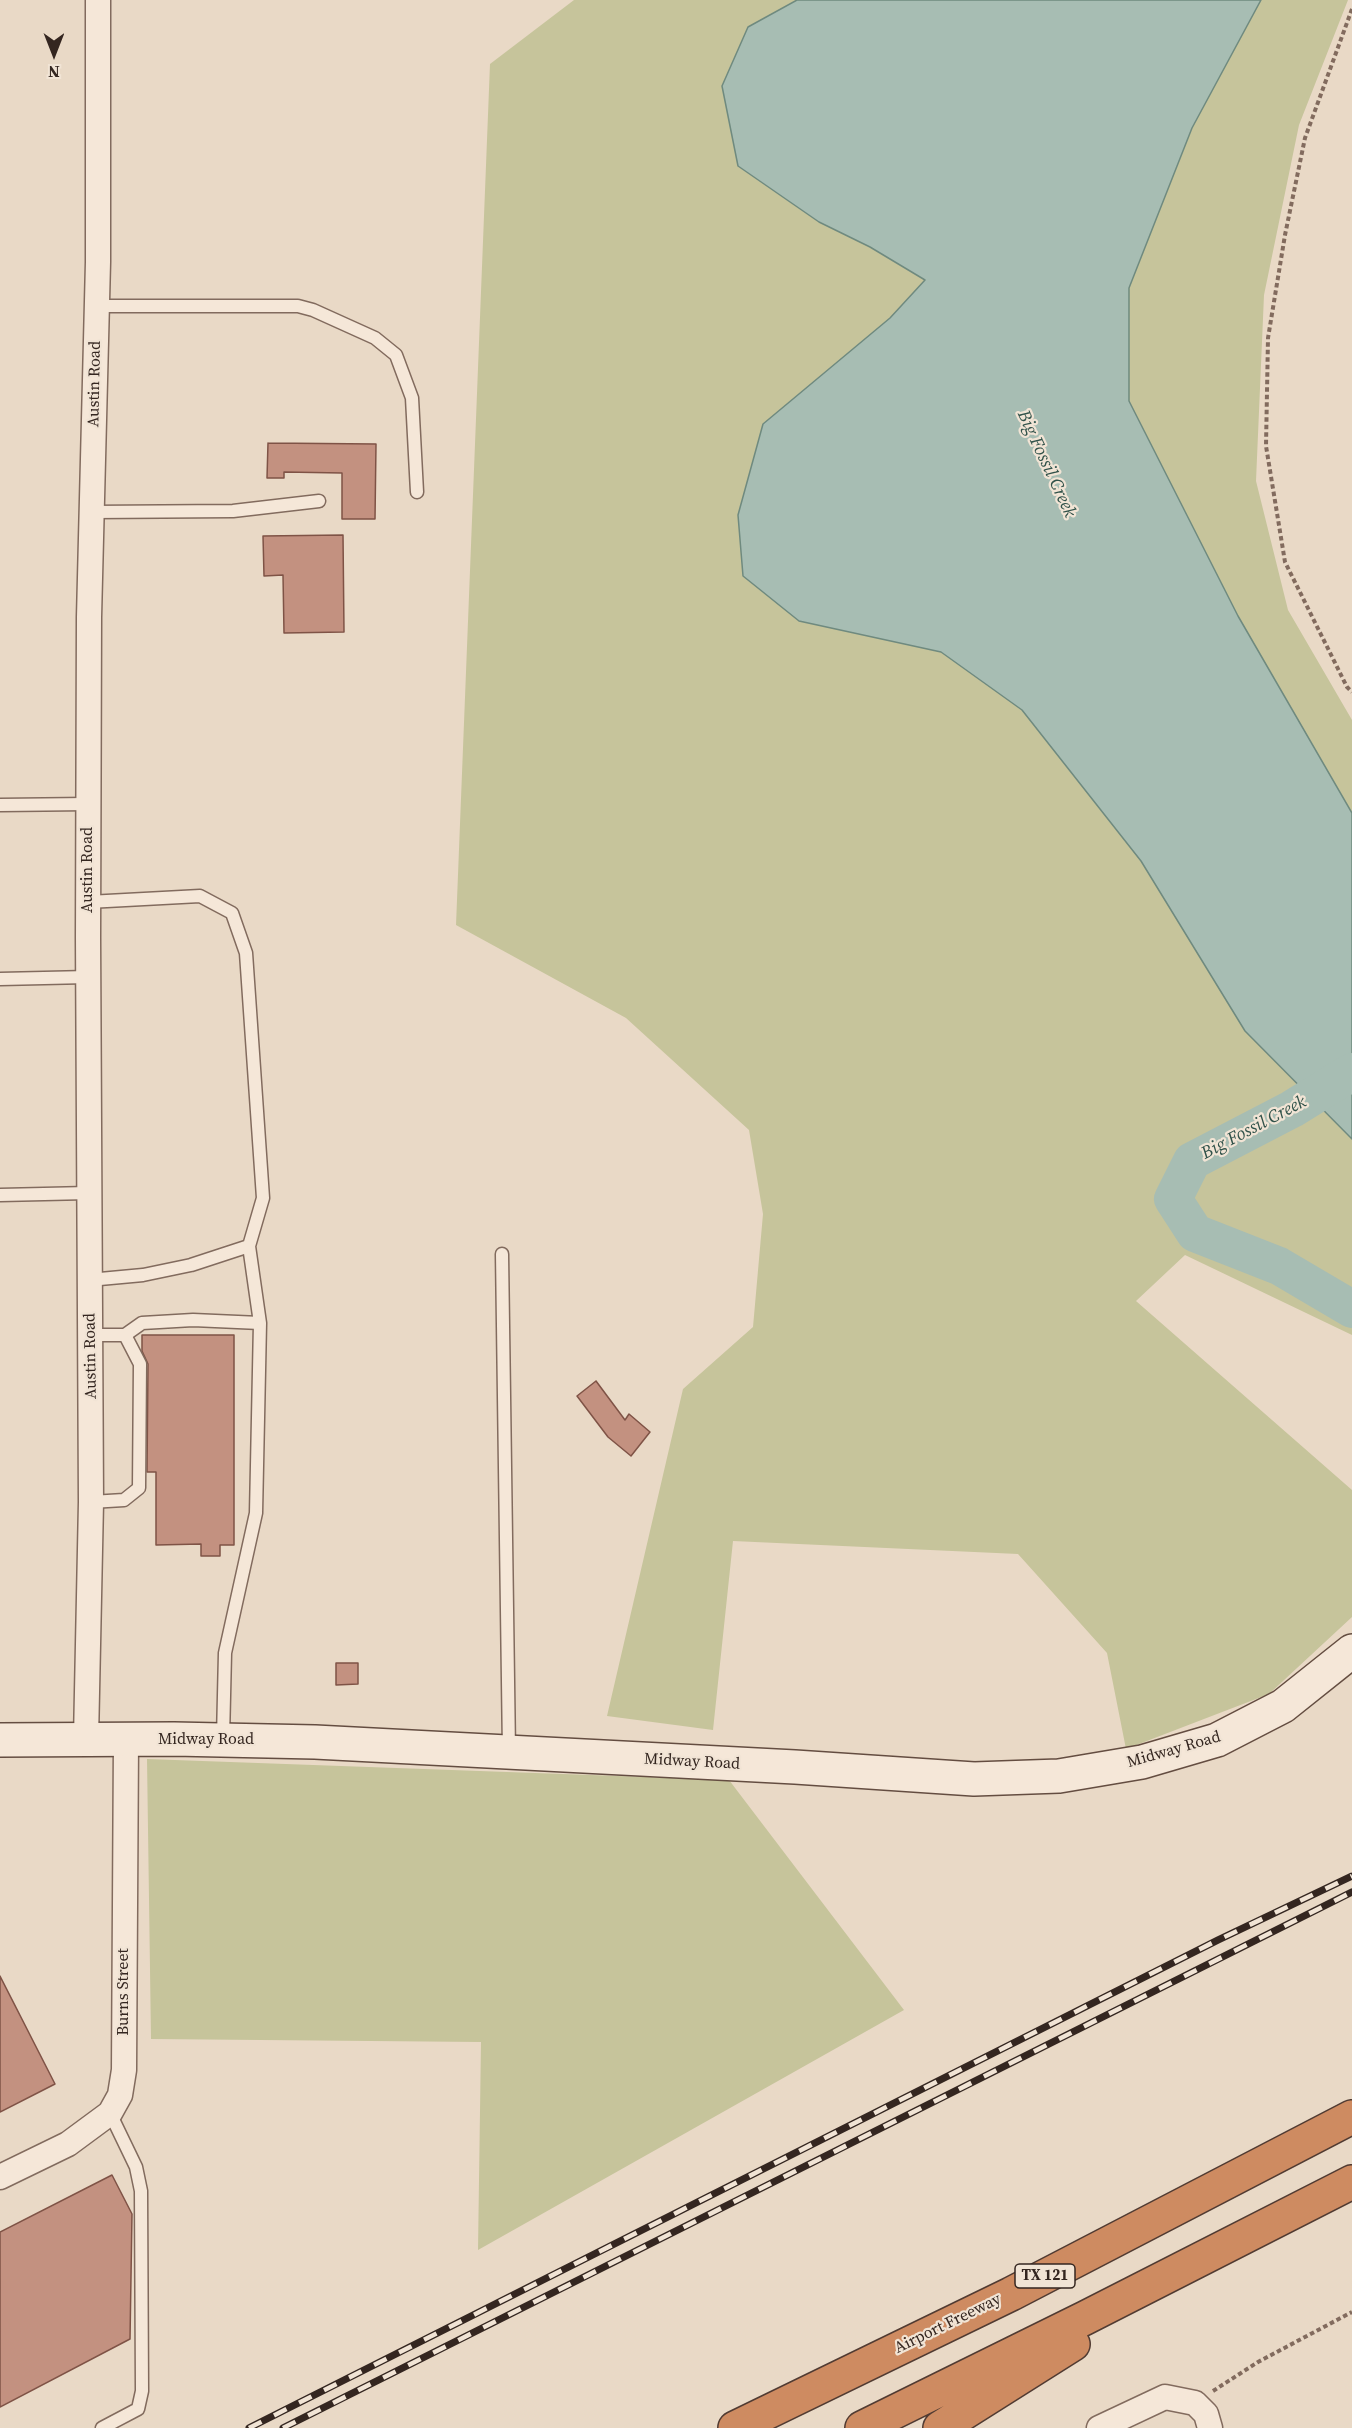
<!DOCTYPE html>
<html>
<head>
<meta charset="utf-8">
<style>
  body { margin:0 }
  #map { position:relative; width:1352px; height:2428px; overflow:hidden; background:#e9d9c6; font-family:"Source Serif 4",serif }
  canvas { display:block }
  .north { position:absolute; left:24px; top:24px; width:60px; height:60px; -webkit-text-stroke:4px #f1e4d5; paint-order:stroke; rotate:180deg; font-size:16px; font-weight:700; line-height:24px; text-align:center; color:#342620 }
  .north::after { content:''; display:block; margin:auto; width:21px; height:27px; background:#342620; clip-path:polygon(50% 0,100% 100%,50% 72%,0 100%) }
</style>
</head>
<body>
<div id="map">
<canvas width="1352" height="2428"></canvas>
<div class="north">N</div>
</div>
<script>
const c = document.querySelector('canvas').getContext('2d');
c.lineJoin = 'round';
function fillPath(path, color) { c.fillStyle = color; c.fill(path, 'evenodd'); }
const poly = rows => new Path2D(rows.map(r => 'M' + r).join(''));
function stroke(path, color, width, dash) { c.strokeStyle = color; c.lineWidth = width; c.lineCap = dash ? 'butt' : 'round'; c.setLineDash(dash || []); c.stroke(path); }
function drawText(font, color, halo, rows, align = 'center') {
  c.font = font + ' "Source Serif 4",serif'; c.lineWidth = 4.5; c.setLineDash([]); c.textBaseline = 'middle'; c.strokeStyle = halo; c.fillStyle = color; for (const [text, x, y, turn = 0] of rows) {
    c.save(); c.translate(x, y); c.rotate((+turn || 0) * Math.PI / 180); c.textAlign = isNaN(turn) ? turn : align; if (halo) c.strokeText(text, 0, 0); c.fillText(text, 0, 0); c.restore();
  }
}
const green = poly([
  [574,0,797,0,748,27,738,166,819,222,870,247,925,280,890,318,763,424,799,621,941,652,1022,710,1141,861,1245,1031,1352,1139,1352,1335,1185,1255,1136,1301,1352,1490,1352,1617,1269,1694,1126,1749,1107,1653,1018,1554,733,1541,713,1730,607,1716,683,1389,753,1327,763,1214,749,1130,626,1018,456,925,490,64],
  [1261,0,1348,0,1299,125,1264,295,1256,481,1288,610,1352,720,1352,813,1238,616,1129,401,1129,288,1192,128],
  [147,1759,729,1780,904,2010,478,2250,481,2042,151,2039]
]);
const water = poly([
  [797,0,1261,0,1192,128,1129,288,1129,401,1238,616,1352,813,1352,1139,1245,1031,1141,861,1022,710,941,652,799,621,743,576,738,515,763,424,890,318,925,280,870,247,819,222,738,166,722,86,748,27,797,0]
]);
const river = poly([
  [1352,1072,1292,1109,1192,1161,1173,1199,1195,1233,1279,1266,1352,1309]
]);
const building = poly([
  [268,443,376,444,375,519,342,519,342,473,284,472,284,478,267,478,268,443],
  [343,535,344,632,284,633,283,575,264,576,263,536,343,535],
  [142,1335,234,1335,234,1545,220,1545,220,1556,201,1556,201,1544,156,1545,156,1472,147,1472,148,1364,142,1351,142,1335],
  [596,1381,625,1420,629,1414,650,1432,631,1456,608,1437,577,1396,596,1381],
  [336,1663,358,1663,358,1684,336,1685,336,1663],
  [0,1976,55,2084,0,2112,0,1976],
  [112,2175,132,2214,130,2339,0,2407,0,2232,112,2175]
]);
const path = poly([
  [1352,9,1305,138,1285,235,1268,338,1266,446,1285,562,1347,687,1352,692],
  [1213,2391,1258,2362,1352,2312]
]);
const lane = poly([
  [97,306,298,306,313,310,375,338,396,355,412,398,417,492],
  [92,512,233,511,319,501],
  [0,805,88,804],
  [88,902,200,896,232,913,246,953,263,1198,249,1246,191,1265,143,1275,89,1280],
  [0,979,88,977],
  [0,1195,88,1193],
  [502,1254,509,1752],
  [91,1335,125,1335,142,1323,193,1320,260,1323],
  [91,1502,124,1500,139,1488,140,1364,125,1335],
  [223,1738,225,1653,256,1513,260,1323,249,1246],
  [102,2428,138,2409,142,2391,141,2191,136,2167,110,2113]
]);
const street = poly([
  [86,1739,91,1502,88,937,89,617,98,262,98,0],
  [0,2177,68,2144,110,2113,120,2095,124,2070,126,1740],
  [1099,2428,1165,2397,1195,2403,1206,2414,1210,2428]
]);
const secondary = poly([
  [0,1740,174,1739,315,1742,795,1767,974,1779,1059,1776,1142,1762,1217,1740,1283,1706,1352,1651]
]);
const highway = poly([
  [735,2428,1011,2294,1352,2117],
  [862,2428,1085,2318,1352,2182],
  [940,2428,1073,2344]
]);
const rail = poly([
  [249,2428,1218,1940,1352,1876],
  [283,2428,1352,1892]
]);
const shields = [
  [1045,2276,60]
];
const shieldNames = [
  ["TX 121",1045,2276]
];
const streetNames = [
  ["Austin Road",95,384,-89],
  ["Austin Road",88,870,-90],
  ["Austin Road",91,1356,-91],
  ["Midway Road",206,1740],
  ["Midway Road",1174,1750,-16],
  ["Midway Road",692,1762,3],
  ["Burns Street",124,1992,-90],
  ["Airport Freeway",948,2324,-26]
];
const waterNames = [
  ["Big Fossil Creek",1046,464,65],
  ["Big Fossil Creek",1254,1128,-28]
];
fillPath(green, '#c6c49b');
fillPath(water, '#a7bdb3');
stroke(water, '#6f8a7f', 1.5);
stroke(river, '#a7bdb3', 38);
fillPath(building, '#c39180');
stroke(building, '#7f5346', 1.5);
stroke(lane, '#826b5e', 15);
stroke(street, '#826b5e', 27);
stroke(secondary, '#644d41', 36);
stroke(highway, '#513b32', 36);
stroke(path, '#826b5e', 4, [4.5, 3]);
stroke(lane, '#f5e7d8', 12);
stroke(street, '#f5e7d8', 24);
stroke(secondary, '#f5e7d8', 33);
stroke(highway, '#ce8b61', 33);
stroke(rail, '#342620', 7);
stroke(rail, '#f1e4d5', 4.5, [14]);
for (const [x, y, w] of shields) { const box = new Path2D(); box.roundRect(x - w / 2, y - 12, w, 24, 4.5); c.fillStyle = '#f1e4d5'; c.fill(box); stroke(box, '#342620', 1.5); }
drawText('bold 15px', '#342620', null, shieldNames);
drawText('16px', '#342620', '#f1e4d5', streetNames);
drawText('italic 18px', '#31524a', '#f1e4d5', waterNames);
</script>
</body>
</html>
